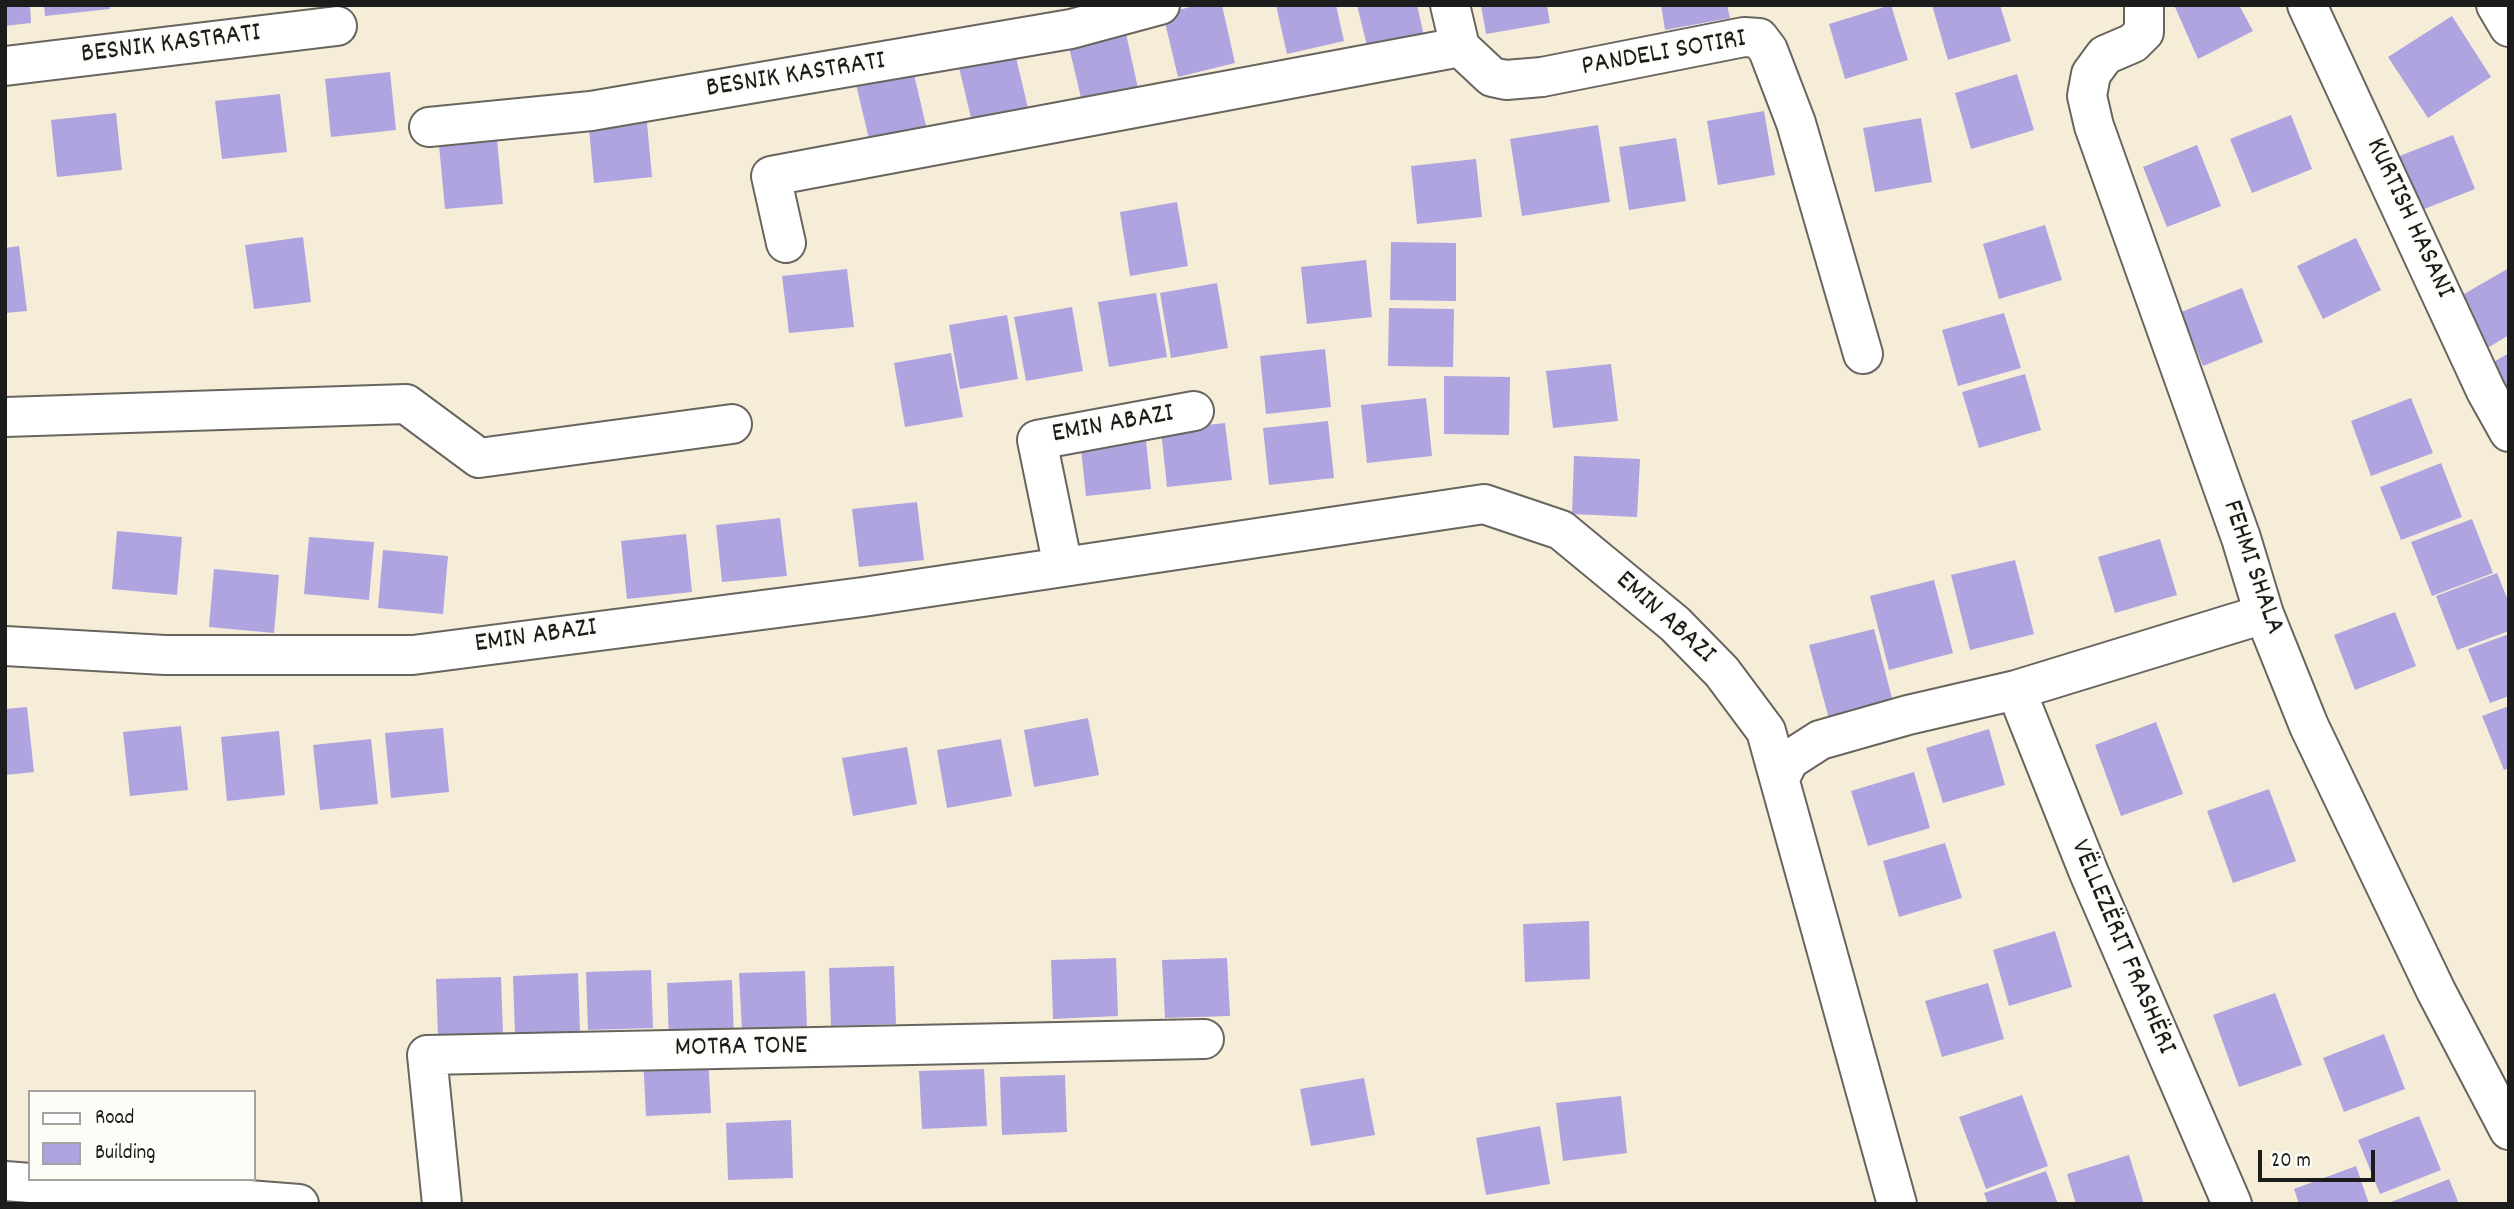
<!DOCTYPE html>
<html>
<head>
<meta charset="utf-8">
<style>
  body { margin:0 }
  #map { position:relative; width:2514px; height:1209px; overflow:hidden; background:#f6edd9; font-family:Dekko,sans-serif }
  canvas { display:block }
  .frame { position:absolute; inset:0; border:7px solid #1c1c1c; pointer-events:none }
  .legend { position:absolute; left:28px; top:1090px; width:228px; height:91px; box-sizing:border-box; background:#fdfcf7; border:2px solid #a3a29f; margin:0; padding:9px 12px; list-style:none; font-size:21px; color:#1c1c1c }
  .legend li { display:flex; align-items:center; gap:14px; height:35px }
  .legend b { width:35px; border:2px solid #a3a29f }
  .scale { position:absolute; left:2258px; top:1150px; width:117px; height:32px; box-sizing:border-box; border:4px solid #1c1c1c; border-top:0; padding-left:9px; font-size:21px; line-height:24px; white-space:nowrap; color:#1c1c1c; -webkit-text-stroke:5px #fdfcf7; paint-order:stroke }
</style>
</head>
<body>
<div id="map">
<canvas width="2514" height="1209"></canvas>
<div class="frame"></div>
<ul class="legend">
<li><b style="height:9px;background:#fff"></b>Road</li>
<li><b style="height:19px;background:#afa4df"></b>Building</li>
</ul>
<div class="scale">20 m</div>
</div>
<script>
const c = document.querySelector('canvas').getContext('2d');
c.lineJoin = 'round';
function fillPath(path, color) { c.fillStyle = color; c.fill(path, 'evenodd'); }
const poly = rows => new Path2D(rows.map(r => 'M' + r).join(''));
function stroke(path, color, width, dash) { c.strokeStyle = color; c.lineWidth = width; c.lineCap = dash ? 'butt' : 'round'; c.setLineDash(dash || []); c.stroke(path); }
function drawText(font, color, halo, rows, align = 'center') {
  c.font = font + ' Dekko,sans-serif'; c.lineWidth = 5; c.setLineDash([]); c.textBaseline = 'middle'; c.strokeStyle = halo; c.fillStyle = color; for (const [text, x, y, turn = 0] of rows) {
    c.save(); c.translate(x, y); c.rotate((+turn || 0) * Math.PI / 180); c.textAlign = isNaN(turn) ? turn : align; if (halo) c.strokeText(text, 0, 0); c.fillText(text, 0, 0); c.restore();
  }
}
const building = poly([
  [5,5,30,5,31,23,5,26],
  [44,5,110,5,110,9,45,16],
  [1198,5,1222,5,1235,63,1178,77,1163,14],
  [1276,5,1336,5,1344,41,1287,54],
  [1357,5,1417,5,1424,36,1368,50],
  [1481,5,1547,5,1550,23,1486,34],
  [1661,5,1727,5,1730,18,1665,30],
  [1891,5,1908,60,1845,79,1829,24],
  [1932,5,2000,5,2011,41,1948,60],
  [2174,5,2239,5,2253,31,2198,59],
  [2452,16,2491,77,2428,118,2388,57],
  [1125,29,1139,93,1083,106,1068,43],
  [1013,45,1028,108,972,122,957,59],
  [912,66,927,130,870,143,855,80],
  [390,72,396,130,331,137,325,79],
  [2017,74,2034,130,1971,149,1955,93],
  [280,94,287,152,222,159,215,101],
  [1764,111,1775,175,1718,185,1707,121],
  [646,112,652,177,594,183,588,118],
  [116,113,122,170,57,177,51,120],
  [2291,115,2312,169,2252,193,2230,139],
  [1921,118,1932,182,1875,192,1863,128],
  [1598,125,1610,202,1522,216,1510,139],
  [2453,135,2475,189,2414,213,2392,159],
  [1676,138,1686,201,1629,210,1619,147],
  [497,139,503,204,445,209,439,145],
  [2197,145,2221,206,2167,227,2143,167],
  [1476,159,1482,217,1417,224,1411,166],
  [1177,202,1188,266,1130,276,1120,212],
  [2045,225,2062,280,1999,299,1983,244],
  [303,237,311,302,254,309,245,245],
  [2356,238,2381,290,2323,319,2297,266],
  [1391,242,1456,243,1456,301,1390,300],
  [19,246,27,311,5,313,5,248],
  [1366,260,1372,317,1307,324,1301,267],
  [2509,268,2509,335,2486,349,2457,298],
  [847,269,854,327,789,333,782,276],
  [1217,283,1228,348,1171,358,1160,293],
  [2242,288,2263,342,2203,366,2181,312],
  [1156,293,1167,357,1109,367,1098,302],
  [1072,307,1083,371,1026,381,1014,317],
  [1389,308,1454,309,1453,367,1388,366],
  [2004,313,2021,368,1958,386,1942,330],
  [1007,315,1018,379,960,389,949,325],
  [1325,349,1331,407,1266,414,1260,356],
  [951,353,963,417,905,427,894,363],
  [2509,353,2509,392,2492,363],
  [1611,364,1618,421,1553,428,1546,371],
  [2025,374,2041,430,1979,448,1962,392],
  [1444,376,1510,377,1509,435,1444,434],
  [1426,398,1432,456,1367,463,1361,405],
  [2411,398,2433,453,2371,476,2351,421],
  [1328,421,1334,478,1269,485,1263,428],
  [1225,423,1232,480,1167,487,1161,430],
  [1145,431,1151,489,1086,496,1080,439],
  [1574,456,1640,459,1637,517,1572,514],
  [2441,463,2462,517,2401,540,2380,487],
  [917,502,924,560,859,567,852,509],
  [780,518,787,576,722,582,716,525],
  [2472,519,2493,573,2432,596,2411,542],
  [117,531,182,537,177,595,112,589],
  [686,534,692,592,627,599,621,541],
  [309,537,374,542,369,600,304,594],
  [2160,539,2177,595,2115,613,2098,557],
  [383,550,448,556,443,614,378,608],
  [2015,560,2034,634,1970,650,1951,575],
  [214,569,279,575,274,633,209,627],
  [2497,573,2509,603,2509,631,2457,650,2436,596],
  [1934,580,1953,653,1889,670,1870,596],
  [2395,612,2416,666,2355,690,2334,635],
  [1874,629,1893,702,1829,719,1809,645],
  [2509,634,2509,696,2490,703,2468,649],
  [2509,706,2509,768,2504,770,2482,716],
  [27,707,34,772,5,775,5,709],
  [1088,718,1099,775,1034,787,1024,730],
  [2156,722,2183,794,2121,816,2095,745],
  [181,726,188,790,130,796,123,732],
  [443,728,449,792,391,798,385,733],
  [1989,729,2005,785,1943,803,1926,748],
  [279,731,285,795,227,801,221,737],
  [371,739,378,804,320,810,313,745],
  [1001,739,1012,796,947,808,937,750],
  [907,747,917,804,853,816,842,758],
  [1914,772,1930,828,1868,846,1851,791],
  [2269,789,2296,861,2233,883,2207,811],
  [1945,843,1962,898,1899,917,1883,861],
  [1589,921,1590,979,1525,982,1523,924],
  [2055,931,2072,987,2009,1006,1993,950],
  [1116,958,1118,1016,1053,1019,1051,960],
  [1227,958,1230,1016,1165,1018,1162,960],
  [894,966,896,1024,831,1026,829,968],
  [651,970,653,1028,588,1030,586,972],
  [805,971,807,1029,742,1031,739,973],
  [578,973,580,1032,515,1034,513,976],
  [501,977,503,1035,438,1038,436,979],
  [732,980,734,1039,669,1041,667,983],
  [1988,983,2004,1039,1942,1057,1925,1001],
  [2275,993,2302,1065,2239,1087,2213,1015],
  [2384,1034,2405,1089,2344,1112,2323,1058],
  [708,1055,711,1113,646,1116,643,1057],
  [984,1069,987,1126,922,1129,919,1071],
  [1065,1075,1067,1132,1002,1135,1000,1077],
  [1364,1078,1375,1135,1311,1146,1300,1089],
  [2022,1095,2048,1166,1986,1189,1959,1117],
  [1621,1096,1627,1153,1563,1161,1556,1103],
  [2419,1116,2441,1170,2380,1194,2358,1140],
  [791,1120,793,1178,728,1180,726,1123],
  [1540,1126,1550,1184,1486,1195,1476,1138],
  [2129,1155,2144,1204,2076,1204,2067,1174],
  [2356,1166,2369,1204,2299,1204,2294,1189],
  [2046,1171,2058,1204,1988,1204,1984,1193],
  [2449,1179,2459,1204,2386,1204]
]);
const minor = poly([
  [1450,5,1460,47,1492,77,1506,80,1542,77,1744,37,1759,38,1768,50,1796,123,1863,354],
  [2144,5,2144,32,2133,43,2105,55,2091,74,2087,96,2094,126,2241,538,2264,614,2309,726,2436,991,2509,1130],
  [2307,5,2486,391,2509,432],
  [2496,5,2509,27],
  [5,66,337,26],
  [429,127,591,111,1071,29,1160,5],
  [786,243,771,176,1460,47],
  [5,417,406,404,479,458,732,424],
  [1063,567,1037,440,1194,411],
  [5,646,165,655,413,655,863,597,1484,504,1561,530,1675,624,1722,672,1766,731,1897,1204],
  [2016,690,2089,873,2232,1204],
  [1780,778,1789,760,1820,740,1908,715,2016,690,2264,614],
  [5,1181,299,1204],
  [442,1204,427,1055,1204,1039]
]);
const streetNames = [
  ["BESNIK KASTRATI",171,46,-7],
  ["PANDELI SOTIRI",1664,55,-10],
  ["BESNIK KASTRATI",796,77,-9],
  ["KURTISH HASANI",2408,219,65],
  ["EMIN ABAZI",1113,426,-10],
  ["FEHMI SHALA",2251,568,71],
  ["EMIN ABAZI",1664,619,42],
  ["EMIN ABAZI",536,638,-8],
  ["VËLLEZËRIT FRASHËRI",2121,948,67],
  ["MOTRA TONE",741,1049,-1]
];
fillPath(building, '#afa4df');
stroke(minor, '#68655e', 42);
stroke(minor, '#fff', 38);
drawText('28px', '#1c1c1c', '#fdfcf7', streetNames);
</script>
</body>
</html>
